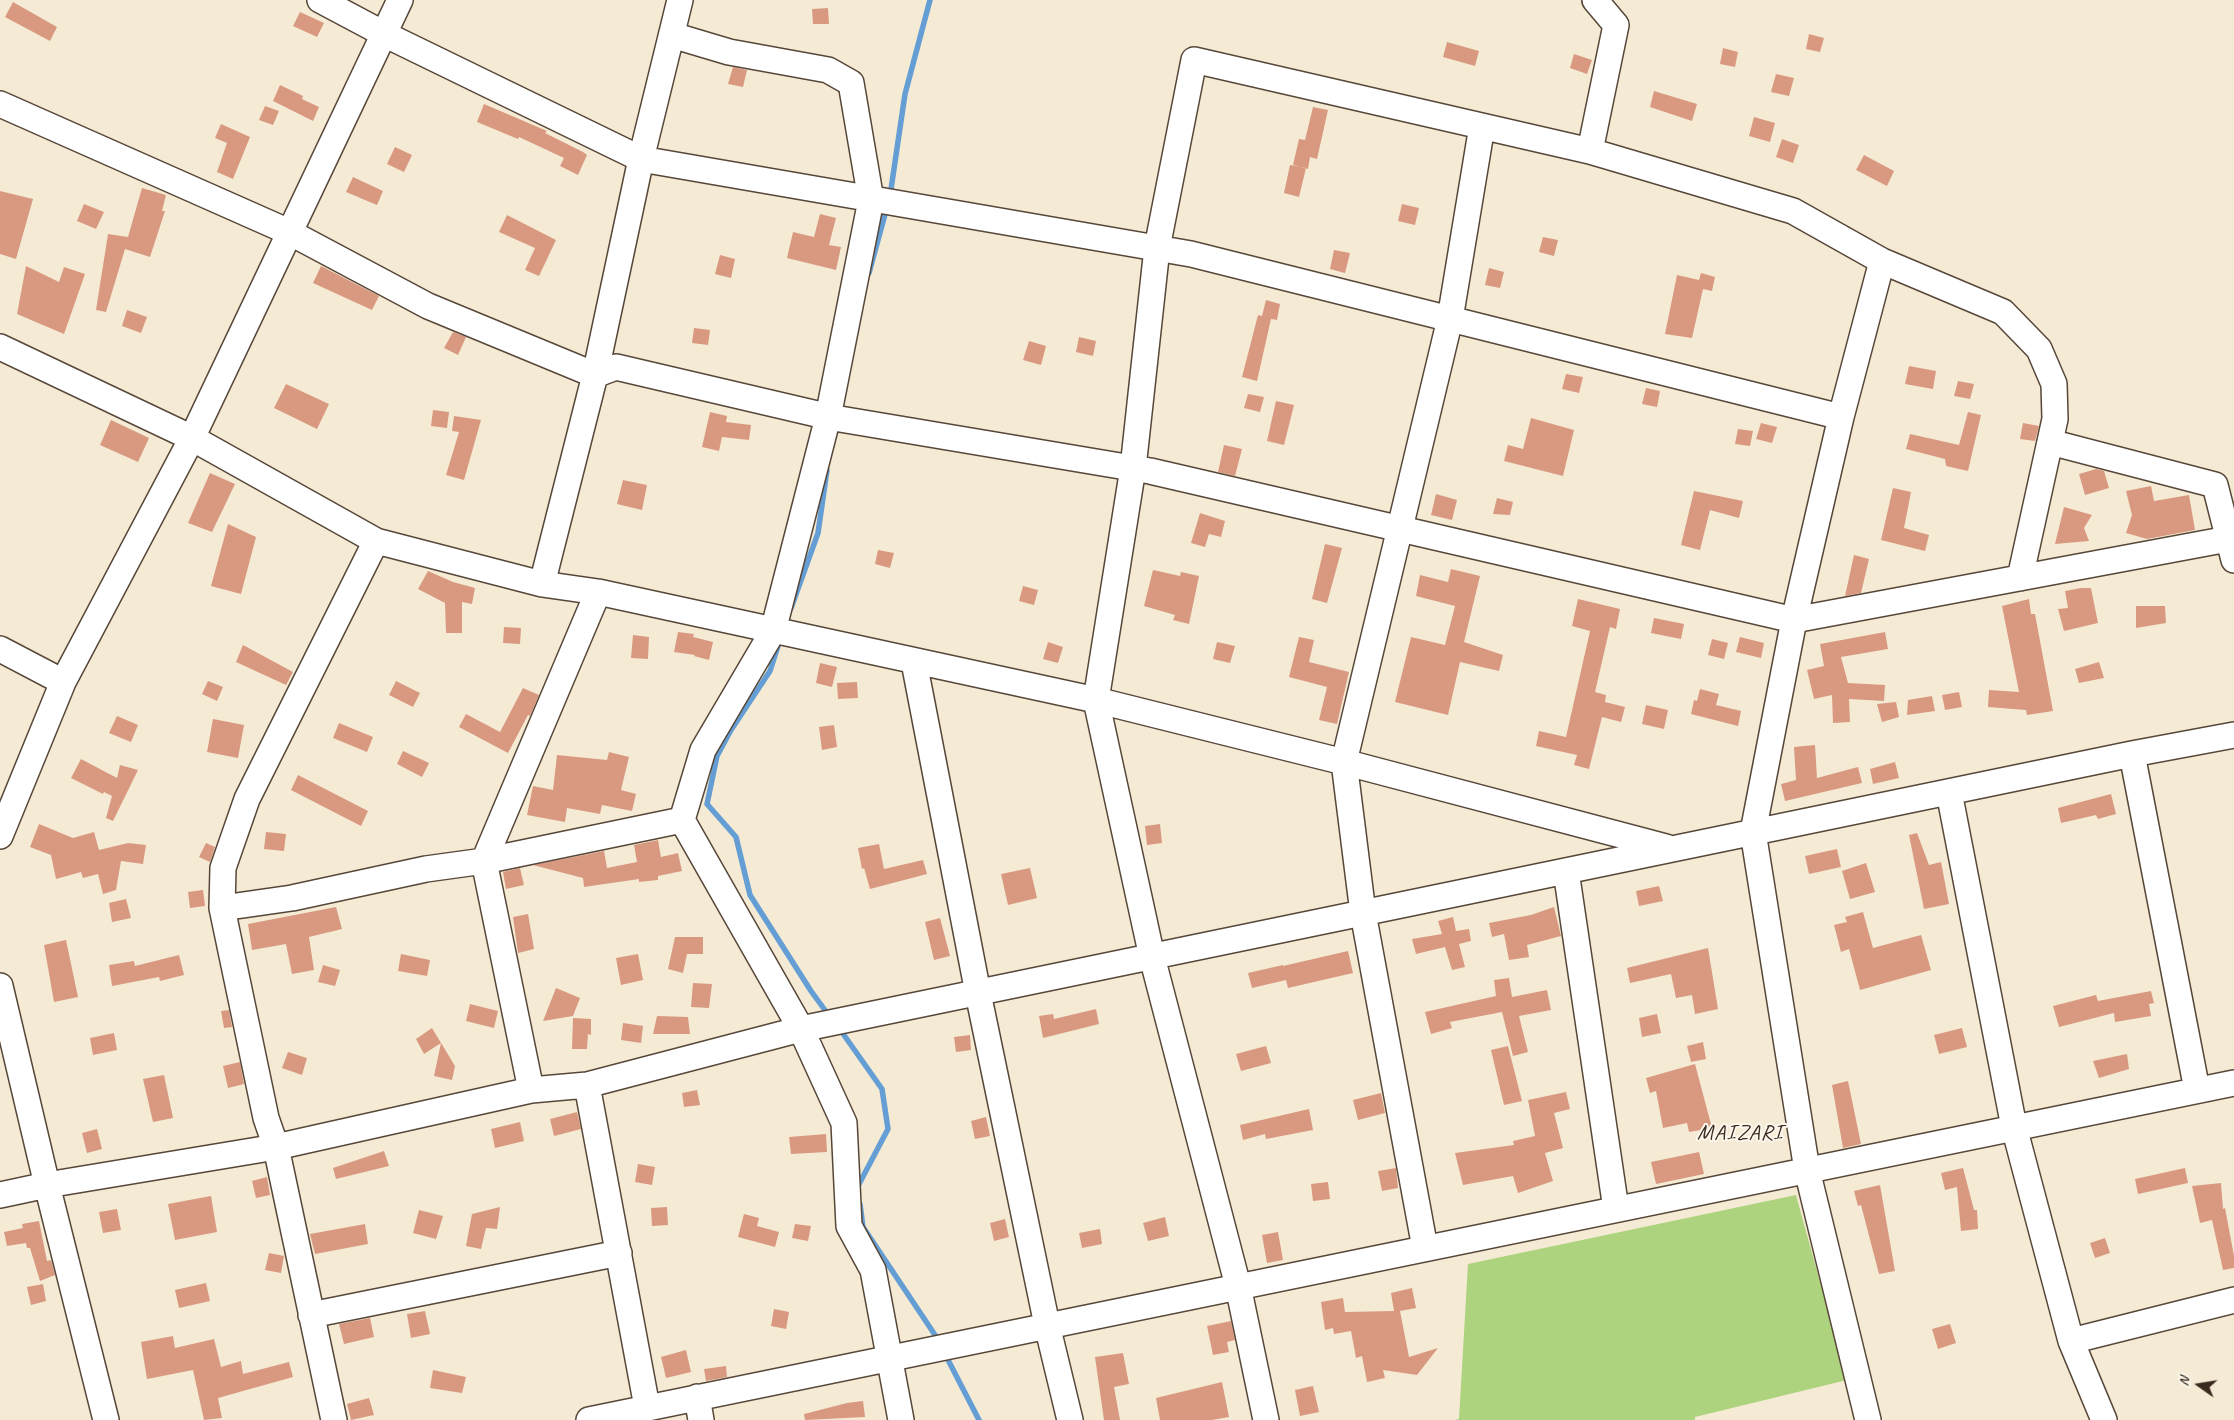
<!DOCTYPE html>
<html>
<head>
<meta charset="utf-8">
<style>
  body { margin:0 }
  #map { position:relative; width:2234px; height:1420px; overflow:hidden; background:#f5ebd5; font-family:Caveat,sans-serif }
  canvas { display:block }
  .north { position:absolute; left:2174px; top:1360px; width:50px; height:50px; -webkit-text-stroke:4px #fbf7ec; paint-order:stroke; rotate:283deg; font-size:14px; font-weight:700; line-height:20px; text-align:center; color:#3b2a1e }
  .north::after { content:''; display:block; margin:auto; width:18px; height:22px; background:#3b2a1e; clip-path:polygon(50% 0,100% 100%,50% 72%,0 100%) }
</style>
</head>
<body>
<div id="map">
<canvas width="2234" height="1420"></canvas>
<div class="north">N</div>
</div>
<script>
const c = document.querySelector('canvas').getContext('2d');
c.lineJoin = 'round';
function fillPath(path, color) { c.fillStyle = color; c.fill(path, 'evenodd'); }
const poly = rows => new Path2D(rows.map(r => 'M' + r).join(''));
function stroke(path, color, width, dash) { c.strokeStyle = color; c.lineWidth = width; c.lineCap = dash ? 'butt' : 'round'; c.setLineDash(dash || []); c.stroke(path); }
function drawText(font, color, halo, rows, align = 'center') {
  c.font = font + ' Caveat,sans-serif'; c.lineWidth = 4; c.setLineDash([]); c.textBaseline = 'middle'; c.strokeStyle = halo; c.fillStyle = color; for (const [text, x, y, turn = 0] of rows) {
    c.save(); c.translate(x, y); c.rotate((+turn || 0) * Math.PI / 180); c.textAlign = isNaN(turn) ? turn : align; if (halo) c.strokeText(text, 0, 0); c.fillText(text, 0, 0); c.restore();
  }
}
const green = poly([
  [1796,1195,1847,1380,1695,1417,1695,1420,1455,1420,1459,1419,1468,1264]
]);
const stream = poly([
  [890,196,905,94,930,0],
  [869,273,887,207],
  [791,608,818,533,827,470],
  [779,643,770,671,731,730,717,756,707,804,736,837,750,895,811,991,830,1017],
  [839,1028,882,1089,888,1129,858,1186,858,1190],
  [860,1204,863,1227,939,1341],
  [945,1354,979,1420]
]);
const building = poly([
  [13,2,57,27,50,41,5,17],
  [828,8,829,24,813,24,812,9],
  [300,12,324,23,317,37,293,26],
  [1809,34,1824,38,1820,52,1806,49],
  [1447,42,1479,51,1475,66,1443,57],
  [1723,48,1738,52,1735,67,1720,64],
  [1574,54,1592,60,1587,74,1570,68],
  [733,67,747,70,743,87,728,84],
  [1776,74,1794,78,1789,96,1771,92],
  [280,85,303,96,302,99,319,107,313,121,273,101],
  [1654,91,1697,104,1692,121,1650,107],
  [484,104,547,131,545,133,583,152,587,155,578,175,560,166,564,158,519,137,518,139,477,122],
  [265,106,279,111,273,125,259,120],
  [1313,107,1328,110,1317,159,1310,157,1308,169,1293,165,1299,139,1305,140],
  [1754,117,1775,123,1770,142,1749,136],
  [221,124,250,137,233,179,217,172,227,143,215,138],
  [1782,139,1799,145,1793,163,1776,157],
  [395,147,412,155,404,172,387,164],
  [1864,155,1894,171,1887,186,1856,170],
  [1290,165,1306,168,1299,197,1284,193],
  [353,177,383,191,377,205,346,192],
  [142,188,166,195,162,211,165,211,150,257,125,249,106,312,96,310,108,234,128,237],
  [0,191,33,199,16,259,0,254],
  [84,204,104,212,96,229,77,221],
  [1402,204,1419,208,1415,225,1398,221],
  [820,214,836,218,829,245,841,247,836,270,787,258,793,232,814,237],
  [507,215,556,240,539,276,525,270,535,248,499,232],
  [1543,237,1558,240,1554,256,1539,252],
  [1334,250,1350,253,1345,273,1330,269],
  [720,255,735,259,731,278,715,274],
  [26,266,59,282,64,267,85,274,64,334,17,314],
  [321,266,379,296,372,310,313,283],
  [1489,268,1504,272,1500,288,1485,285],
  [1701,273,1715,277,1712,291,1703,289,1692,338,1665,334,1677,275,1699,280],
  [1266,300,1280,304,1277,320,1271,319,1257,381,1242,377,1258,315,1262,316],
  [127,310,147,317,141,333,122,326],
  [694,328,710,330,708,345,692,343],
  [453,332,466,337,458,355,444,348],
  [1079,337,1096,341,1093,356,1076,352],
  [1029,341,1046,346,1041,365,1023,360],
  [1909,366,1936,371,1933,389,1905,384],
  [1566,374,1583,377,1579,393,1562,389],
  [1958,381,1974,384,1970,399,1954,396],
  [286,384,329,404,317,429,274,408],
  [1646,388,1660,391,1657,407,1642,404],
  [1248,394,1264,397,1260,412,1244,408],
  [1276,401,1294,405,1284,445,1267,441],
  [433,410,449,412,447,428,431,426],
  [710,412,727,416,726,422,751,425,749,440,722,437,719,451,702,447],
  [1968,412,1981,415,1968,471,1946,466,1945,459,1906,449,1910,434,1959,445],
  [454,416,481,420,464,480,446,475,459,432,452,431],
  [1531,418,1574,430,1563,476,1504,461,1508,445,1523,449],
  [111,420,149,438,138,462,100,445],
  [1761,423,1777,427,1772,443,1756,439],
  [2023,423,2039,426,2035,441,2020,439],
  [1738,429,1753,431,1750,446,1735,444],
  [1224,445,1242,449,1235,476,1218,472],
  [2096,469,2104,471,2109,488,2085,495,2079,474],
  [210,473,235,484,212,532,188,523],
  [623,480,647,485,642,510,617,504],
  [2151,486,2154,501,2189,495,2195,530,2147,539,2126,533,2132,515,2126,491],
  [1893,488,1911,492,1904,528,1929,535,1925,551,1881,540],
  [1694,491,1743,501,1739,518,1710,510,1700,550,1681,545],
  [1436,494,1457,500,1452,520,1431,515],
  [1497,498,1513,502,1510,515,1493,514],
  [2064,507,2092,515,2084,528,2089,541,2055,544],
  [1200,513,1225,521,1221,537,1209,534,1205,547,1191,543],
  [228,524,256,537,241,594,211,586],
  [1325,544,1342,548,1327,603,1312,599],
  [878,550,894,553,890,568,875,564],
  [1854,555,1869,559,1861,593,1845,596],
  [1451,569,1480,576,1464,642,1503,655,1499,671,1460,662,1448,715,1395,702,1411,637,1445,645,1455,606,1416,596,1420,575,1448,582],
  [1153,570,1180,576,1181,572,1199,576,1189,624,1173,620,1175,615,1144,606],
  [428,571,453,582,475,588,472,604,462,602,462,633,446,633,445,603,418,589],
  [1023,586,1038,590,1034,605,1019,601],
  [2081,588,2091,588,2098,623,2064,631,2058,609,2068,608,2065,591],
  [1578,599,1620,609,1616,629,1610,627,1595,692,1606,695,1605,702,1625,707,1621,722,1602,717,1589,769,1574,765,1577,755,1536,746,1539,731,1566,737,1590,631,1572,626],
  [2029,599,2031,614,2035,614,2053,711,2027,715,2026,710,1988,707,1989,690,2019,692,2002,606],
  [2136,606,2165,606,2166,623,2136,628],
  [1654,618,1684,624,1681,639,1651,633],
  [504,627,521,628,520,644,503,643],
  [678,632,694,634,693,637,713,642,709,660,694,656,695,655,674,652],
  [1885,632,1888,649,1841,657,1848,683,1885,685,1884,701,1849,699,1850,722,1833,723,1832,695,1814,699,1807,670,1824,666,1820,644],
  [633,635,649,637,648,659,631,658],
  [1299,637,1314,640,1309,662,1349,672,1337,724,1319,720,1327,687,1289,677],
  [1740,637,1764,643,1761,658,1736,652],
  [1712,639,1728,643,1724,659,1708,655],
  [1048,642,1063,647,1058,663,1043,659],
  [1217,642,1235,646,1230,663,1213,659],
  [243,645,293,672,286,685,236,662],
  [2099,662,2104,678,2079,683,2075,669],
  [820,663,837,667,832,687,816,683],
  [208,681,223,687,217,701,202,694],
  [396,681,420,693,413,707,389,695],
  [857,682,858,698,838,699,837,683],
  [523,688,539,695,530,716,528,715,508,753,459,727,466,714,500,732],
  [1700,689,1719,694,1716,705,1741,711,1738,726,1691,714,1694,700,1697,701],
  [1959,692,1962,707,1945,710,1942,695],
  [1932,696,1935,711,1907,715,1908,700],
  [1896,702,1899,717,1882,722,1877,704],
  [1646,705,1668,710,1664,729,1642,724],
  [117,716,138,725,131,742,109,733],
  [213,719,244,725,238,758,207,752],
  [339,723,373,737,367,752,333,738],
  [834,725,837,747,822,750,819,727],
  [1815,745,1817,778,1858,767,1862,783,1785,801,1781,784,1796,780,1794,747],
  [403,751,429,763,422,777,397,764],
  [609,752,629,757,621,790,636,794,632,811,602,805,600,814,567,808,565,822,527,815,533,786,553,790,557,755,607,760],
  [81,759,117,778,120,765,138,770,113,821,106,818,112,796,104,792,103,794,71,778],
  [1895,762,1899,778,1873,784,1870,769],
  [298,775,368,811,361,826,291,790],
  [2111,794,2116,814,2098,819,2096,815,2061,823,2058,808],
  [39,824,73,838,94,832,99,850,128,843,146,845,143,864,121,861,116,890,103,894,98,874,83,878,81,872,56,879,51,855,30,847],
  [1160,824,1162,843,1147,845,1145,826],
  [266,832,286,834,284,851,264,849],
  [1917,833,1929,865,1941,862,1949,904,1924,909,1909,835],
  [658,840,661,857,678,853,682,871,658,876,658,880,639,882,639,879,584,887,583,878,533,865,604,851,607,868,637,862,634,845],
  [206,843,215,847,210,862,199,857],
  [879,844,884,869,923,860,927,874,870,889,864,868,862,869,858,848],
  [1837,849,1841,867,1809,874,1805,856],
  [1866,863,1875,892,1850,899,1842,871],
  [520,868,524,885,506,889,503,872],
  [1030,868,1037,898,1008,905,1001,874],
  [1659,886,1663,901,1639,906,1636,891],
  [203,890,205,906,190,908,188,892],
  [126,899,131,918,112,922,109,903],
  [336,907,342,929,309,937,314,970,292,974,286,944,252,950,248,924],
  [1554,907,1561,936,1527,945,1529,957,1509,960,1504,934,1492,937,1489,923,1531,915],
  [1863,912,1873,948,1921,935,1931,970,1860,990,1849,949,1841,952,1834,925,1847,922,1845,917],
  [528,914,534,949,518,953,513,917],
  [1453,917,1456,931,1469,929,1471,941,1459,944,1465,967,1452,970,1445,947,1416,954,1412,939,1442,934,1438,921],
  [940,918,950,956,934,960,925,922],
  [675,937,703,937,703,954,687,954,683,973,668,969],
  [66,940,78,997,54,1002,44,945],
  [1708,948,1718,1009,1695,1014,1692,995,1676,998,1671,974,1630,983,1627,968],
  [1348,951,1353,973,1288,988,1286,980,1252,988,1248,973,1283,965,1284,972,1283,966],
  [401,954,430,960,427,976,398,971],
  [638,954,643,980,621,985,616,958],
  [179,955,184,975,160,981,159,977,112,986,109,965,134,961,135,966],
  [323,965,340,970,335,986,318,982],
  [1509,978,1512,997,1547,990,1551,1010,1519,1016,1528,1052,1513,1056,1502,1012,1450,1022,1452,1028,1431,1034,1425,1012,1496,996,1494,980],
  [693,983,712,984,709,1008,691,1007],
  [556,988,580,998,573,1016,543,1021],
  [2151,991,2154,1003,2149,1004,2151,1016,2115,1022,2114,1013,2059,1027,2053,1006,2096,995,2098,1001],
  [470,1004,498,1011,494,1028,466,1021],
  [1096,1009,1099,1024,1043,1038,1039,1016,1053,1014,1054,1019],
  [229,1010,232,1027,224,1028,221,1011],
  [1657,1014,1661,1033,1642,1037,1639,1018],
  [657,1016,688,1017,690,1034,653,1034],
  [573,1018,591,1019,591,1035,588,1034,587,1049,572,1049],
  [623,1023,643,1026,641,1043,621,1040],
  [432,1028,455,1066,452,1080,434,1076,441,1043,424,1054,416,1039],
  [1962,1028,1967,1047,1939,1054,1934,1035],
  [114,1033,117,1050,93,1055,90,1038],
  [970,1035,971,1050,956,1052,954,1037],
  [1703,1042,1706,1059,1691,1062,1687,1046],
  [1266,1046,1271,1063,1241,1071,1236,1054],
  [1508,1046,1522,1101,1504,1105,1491,1050],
  [288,1052,307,1058,302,1075,282,1068],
  [2127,1054,2129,1069,2099,1078,2093,1061],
  [240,1062,244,1084,228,1088,223,1066],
  [1695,1064,1712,1128,1689,1132,1687,1123,1663,1128,1656,1091,1650,1093,1646,1078],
  [164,1075,173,1118,153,1122,143,1079],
  [1848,1081,1861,1144,1843,1148,1832,1085],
  [697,1090,700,1105,684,1107,682,1093],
  [1566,1092,1570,1109,1554,1113,1563,1148,1545,1153,1553,1181,1518,1193,1513,1176,1463,1185,1455,1153,1514,1145,1513,1141,1535,1136,1528,1100],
  [1381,1093,1385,1113,1358,1120,1353,1100],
  [1309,1109,1313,1130,1266,1139,1265,1134,1243,1140,1240,1125],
  [577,1112,581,1129,554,1136,550,1119],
  [986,1117,990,1136,975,1139,971,1121],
  [520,1122,524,1141,495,1148,491,1129],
  [97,1129,102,1149,87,1153,82,1133],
  [826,1134,827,1152,791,1154,789,1137],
  [384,1151,389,1166,336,1179,333,1168],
  [1699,1152,1704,1174,1656,1184,1651,1162],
  [638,1164,655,1167,652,1185,635,1182],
  [1396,1168,1398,1188,1382,1191,1378,1171],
  [1963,1168,1974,1210,1977,1210,1978,1229,1961,1231,1957,1187,1945,1190,1941,1173],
  [2185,1168,2188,1183,2138,1194,2135,1179],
  [267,1177,270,1195,256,1198,252,1181],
  [1328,1182,1330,1199,1313,1201,1311,1184],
  [2221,1183,2223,1209,2225,1208,2234,1256,2234,1268,2223,1270,2212,1220,2200,1223,2192,1186],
  [1880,1185,1895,1271,1879,1274,1861,1205,1858,1206,1854,1191],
  [211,1196,217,1232,175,1240,168,1204],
  [500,1207,497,1229,486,1228,481,1249,466,1246,472,1214],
  [667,1207,668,1225,652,1226,651,1208],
  [117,1209,121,1230,103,1233,99,1212],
  [419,1210,443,1216,436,1239,413,1233],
  [744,1214,759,1218,757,1226,779,1232,775,1247,738,1237],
  [1165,1217,1169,1236,1148,1241,1143,1223],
  [1005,1219,1009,1237,994,1241,990,1223],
  [39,1221,47,1261,51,1260,55,1275,40,1281,30,1248,27,1248,26,1243,7,1246,4,1232,23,1228,22,1224],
  [365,1224,368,1244,315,1254,310,1234],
  [795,1224,811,1226,808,1241,792,1238],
  [1100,1229,1102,1244,1082,1248,1079,1233],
  [1278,1232,1283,1260,1267,1263,1262,1235],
  [2105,1238,2110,1253,2095,1258,2090,1243],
  [269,1253,284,1256,281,1273,265,1270],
  [206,1283,210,1301,179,1308,175,1290],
  [43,1284,46,1301,31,1305,27,1287],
  [1412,1288,1416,1308,1400,1311,1409,1357,1438,1348,1417,1375,1383,1370,1385,1378,1367,1382,1362,1356,1356,1358,1351,1331,1334,1334,1333,1328,1325,1330,1321,1302,1343,1298,1345,1312,1394,1311,1391,1293],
  [774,1309,789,1312,786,1329,771,1326],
  [425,1311,430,1334,411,1338,407,1314],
  [370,1318,374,1337,344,1344,339,1324],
  [1231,1321,1235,1340,1227,1342,1229,1352,1213,1355,1207,1326],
  [1950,1324,1956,1343,1938,1349,1932,1329],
  [173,1336,175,1348,214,1339,221,1367,241,1361,243,1374,289,1362,293,1377,218,1398,222,1418,204,1420,193,1370,147,1379,141,1342],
  [686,1350,691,1372,666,1378,661,1357],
  [1123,1353,1129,1384,1114,1387,1120,1420,1104,1420,1095,1357],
  [726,1366,727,1377,706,1381,704,1369],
  [433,1370,466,1377,462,1393,430,1388],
  [1222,1382,1229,1417,1212,1420,1160,1420,1156,1398],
  [1313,1386,1319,1412,1300,1416,1295,1390],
  [369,1398,374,1415,351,1420,347,1404],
  [863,1401,865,1417,805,1420,804,1414,847,1403]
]);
const minor = poly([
  [320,0,384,34,641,159,1191,254,1841,417],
  [672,35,729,52,828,70,851,83,871,200,828,417,773,631,703,750,682,820,801,1029,844,1123,849,1226,873,1270,901,1420],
  [0,104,289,232,428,306,595,375,616,367,834,418,1150,471,1794,620,2228,539],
  [1590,151,1616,25,1595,0],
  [0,347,192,438,376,541,542,584,598,592,1096,700,1344,762,1666,847],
  [2050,442,2215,485,2234,560],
  [376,541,247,799,223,868,222,908,292,898,426,869,484,861,682,820],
  [542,584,595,375,641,159,680,0],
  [0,649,63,682],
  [914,662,978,993,1047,1325,1070,1420],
  [2132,754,2197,1090],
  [1949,792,2014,1127,2071,1341,2104,1420],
  [0,836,63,682,192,438,400,0],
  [1566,871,1616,1209],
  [222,908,266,1118,276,1147,334,1420],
  [0,986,47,1185,106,1420],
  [587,1085,647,1407],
  [531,1090,484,861,598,592],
  [0,1195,47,1185,276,1147,531,1090,587,1085,801,1029,2132,754,2234,735],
  [1425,1248,1363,913,1344,762,1450,319,1482,126],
  [311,1315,619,1253],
  [2071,1341,2234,1300],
  [697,1397,701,1420],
  [589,1420,2234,1083],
  [1266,1420,1238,1286,1152,957,1096,700,1133,468,1157,248,1194,60,1590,151,1793,211,1882,261,2003,312,2039,349,2054,384,2055,419,2020,578],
  [1868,1420,1807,1170,1753,832,1794,620,1841,417,1882,261]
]);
const quarterNames = [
  ["MAIZARI",1740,1133]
];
fillPath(green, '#add37e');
stroke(stream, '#649ed4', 5.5);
fillPath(building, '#d99980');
stroke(minor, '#574739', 28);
stroke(minor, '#fff', 25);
c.letterSpacing = '1px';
drawText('22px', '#3b2a1e', '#fbf7ec', quarterNames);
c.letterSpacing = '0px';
</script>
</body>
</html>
